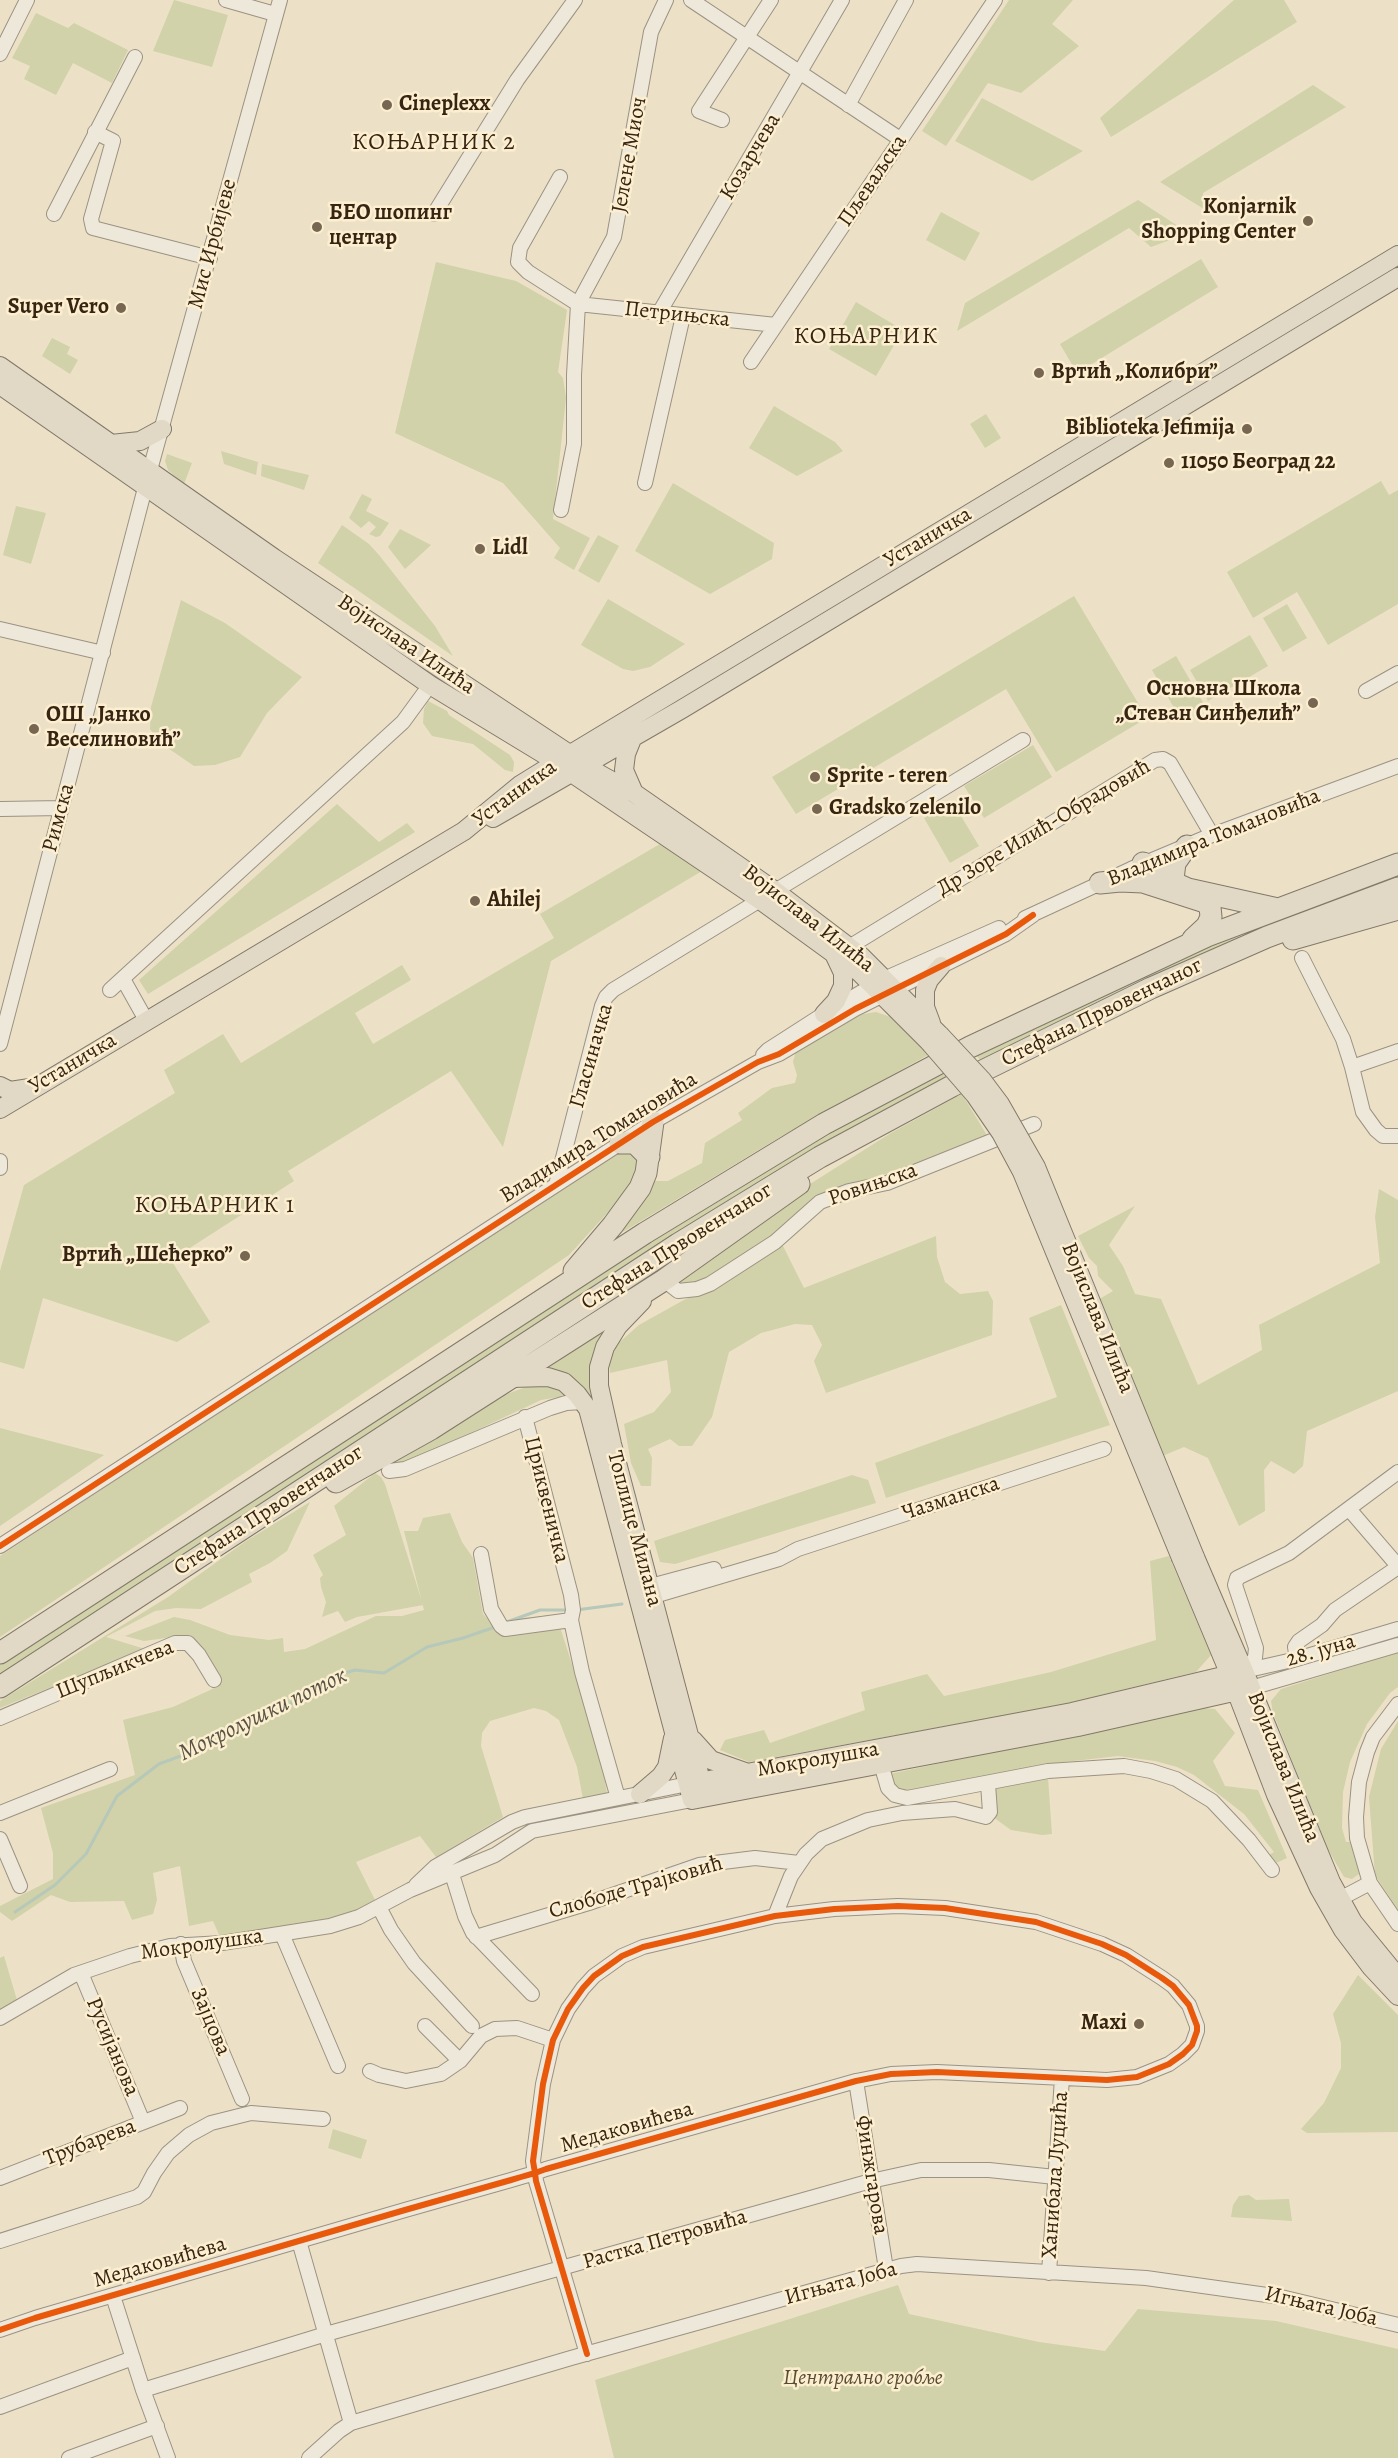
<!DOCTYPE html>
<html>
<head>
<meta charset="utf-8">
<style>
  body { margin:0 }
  canvas { display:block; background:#ece0c6 }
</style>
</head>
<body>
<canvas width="1398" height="2458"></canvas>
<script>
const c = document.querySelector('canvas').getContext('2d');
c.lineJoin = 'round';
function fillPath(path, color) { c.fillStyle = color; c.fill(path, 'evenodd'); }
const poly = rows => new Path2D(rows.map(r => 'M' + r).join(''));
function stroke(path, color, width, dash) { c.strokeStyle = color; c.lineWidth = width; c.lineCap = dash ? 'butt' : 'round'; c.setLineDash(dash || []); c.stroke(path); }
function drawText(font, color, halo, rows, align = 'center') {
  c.font = font + ' Alegreya,serif'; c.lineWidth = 5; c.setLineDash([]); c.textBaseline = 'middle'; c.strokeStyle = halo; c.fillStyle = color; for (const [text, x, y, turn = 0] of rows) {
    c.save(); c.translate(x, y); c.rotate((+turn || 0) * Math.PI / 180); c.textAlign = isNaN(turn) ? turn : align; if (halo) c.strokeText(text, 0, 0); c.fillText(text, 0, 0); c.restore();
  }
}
const green = poly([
  [174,0,228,15,212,67,153,51],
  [1009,0,1073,0,1052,24,1079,46,1021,93,988,83,946,146,922,131],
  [1234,0,1284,0,1297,22,1111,137,1100,118],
  [36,13,68,28,74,23,128,50,112,83,73,63,56,95,24,79,30,66,12,58],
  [1313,85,1346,107,1203,193,1204,209,1160,182],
  [982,98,1083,151,1032,181,955,141],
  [1138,200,1181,228,1170,240,1151,247,1129,228,957,331,965,303],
  [941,212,980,233,965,261,926,240],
  [1201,259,1218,287,1077,373,1060,344],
  [436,262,516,281,567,310,558,372,563,378,566,398,553,519,590,538,574,570,554,558,560,548,503,483,395,433],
  [856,302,903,330,876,376,829,349],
  [52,338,70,347,67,354,78,360,70,374,42,356],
  [774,406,835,442,843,451,797,476,749,448],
  [986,414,1001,438,985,448,970,424],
  [221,451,258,462,256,475,224,464],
  [167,454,192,463,184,484,168,470,165,461],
  [262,464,309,475,304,490,261,476],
  [1381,481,1389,495,1398,490,1398,604,1328,645,1297,592,1253,618,1227,572],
  [673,483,774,543,772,559,710,594,635,551],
  [362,494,372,499,366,511,389,523,380,536,376,537,369,534,376,527,369,521,361,528,349,518],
  [16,506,46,513,31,564,3,555],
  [342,525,369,544,379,555,435,626,453,656,318,563],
  [400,529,431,545,405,569,388,547],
  [598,535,619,546,599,583,578,571],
  [1074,596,1147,718,1056,772,1006,689,796,814,772,777],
  [608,599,685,644,650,667,633,671,623,669,581,645],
  [181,600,225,623,302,677,267,713,240,757,215,765,194,766,159,742,150,729,151,707],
  [1287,604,1307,638,1283,652,1263,618],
  [1250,635,1268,666,1208,701,1190,670],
  [1176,656,1204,704,1180,718,1152,670],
  [428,701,447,711,449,715,510,755,514,762,513,772,505,770,473,744,432,736,423,723,424,709],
  [1033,745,1052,777,984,818,964,786],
  [952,801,979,846,950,863,924,818],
  [337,804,379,842,407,823,415,832,148,994,139,980],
  [660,844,702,871,551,961,503,1147,451,1071,288,1171,294,1181,171,1260,210,1322,177,1342,43,1298,24,1369,0,1362,0,1271,24,1185,175,1093,164,1070,223,1034,241,1063,402,965,411,980,355,1013,373,1044,554,938,540,914],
  [1398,873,1398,884,983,1063,972,1051,1068,1007,1257,926],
  [876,1012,891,1017,928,1055,780,1137,608,1241,653,1181,668,1181,702,1163,705,1143,742,1120,738,1113,772,1088,795,1083,797,1075,793,1062,797,1047,857,1015],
  [941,1068,949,1078,0,1678,0,1662,732,1186],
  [962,1094,988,1137,872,1179,782,1230,708,1278,681,1285,677,1280,810,1184,891,1133],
  [626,1147,635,1148,640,1177,569,1255,0,1637,0,1556],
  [1379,1189,1398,1200,1398,1391,1307,1431,1303,1466,1294,1474,1271,1461,1264,1470,1265,1511,1239,1526,1208,1458,1184,1447,1160,1457,1096,1301,1113,1291,1098,1276,1097,1266,1089,1258,1078,1236,1135,1206,1109,1245,1123,1266,1135,1294,1161,1299,1198,1385,1262,1350,1259,1325,1380,1263,1375,1217],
  [936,1236,937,1257,945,1282,960,1294,988,1291,993,1301,992,1335,826,1393,814,1361,822,1345,812,1325,795,1324,761,1333,729,1352,712,1417,692,1446,679,1446,670,1439,648,1449,652,1458,651,1486,641,1486,631,1463,624,1424,654,1412,671,1392,667,1360,610,1373,609,1361,614,1347,639,1325,682,1301,716,1285,782,1244,804,1288],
  [1061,1305,1110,1425,886,1498,875,1463,1057,1397,1029,1318],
  [606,1330,596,1347,589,1374,593,1402,545,1370],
  [537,1383,568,1392,559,1397,541,1400,398,1467,394,1464,395,1461,418,1446,504,1395],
  [0,1428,104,1455,0,1526],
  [375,1473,381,1477,385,1484,423,1605,357,1617,345,1622,338,1611,322,1617,326,1602,321,1587,320,1578,323,1575,313,1555,346,1535,334,1506],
  [852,1475,868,1480,876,1503,675,1564,660,1562,654,1541],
  [310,1502,287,1551,270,1563,249,1574,252,1582,201,1609,176,1608,155,1611,106,1637,145,1649,0,1708,0,1701,168,1597,246,1541],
  [450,1513,462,1542,473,1558,483,1614,499,1631,521,1618,554,1615,560,1627,601,1755,607,1794,583,1799,577,1767,559,1720,546,1711,534,1708,490,1721,482,1733,481,1746,503,1817,436,1857,420,1836,356,1862,377,1904,347,1916,220,1937,213,1921,189,1926,180,1866,153,1873,157,1900,153,1914,132,1920,124,1901,70,1902,51,1895,12,1921,0,1912,0,1906,53,1879,53,1853,41,1808,135,1775,123,1720,173,1707,219,1686,200,1651,180,1636,144,1641,125,1636,174,1617,190,1620,230,1635,269,1640,283,1638,284,1652,305,1649,376,1616,402,1616,424,1610,404,1531,418,1531,423,1518],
  [1169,1556,1211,1655,1196,1672,1060,1705,749,1762,720,1750,725,1740,764,1730,770,1743,865,1710,861,1692,927,1674,944,1696,1051,1672,1156,1640,1150,1561],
  [1398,1652,1398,1687,1390,1693,1367,1724,1350,1762,1343,1792,1342,1828,1346,1842,1351,1842,1360,1868,1359,1874,1352,1879,1344,1877,1326,1846,1273,1713,1271,1701,1281,1689],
  [1204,1708,1215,1709,1235,1733,1213,1761,1225,1786,1258,1790,1287,1858,1274,1864,1269,1855,1274,1852,1244,1814,1194,1775,1177,1767,1155,1761,1118,1756,1047,1764,1052,1834,1042,1835,1011,1830,993,1817,991,1779,904,1792,895,1786,889,1774],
  [1398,1721,1398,1910,1375,1875,1369,1797,1381,1749],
  [4,1956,19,2007,0,2018,0,1958],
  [1358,1975,1398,2015,1398,2132,1307,2133,1301,2129,1324,2103,1341,2068,1341,2043,1333,2014],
  [333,2129,367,2140,361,2159,328,2148],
  [1249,2195,1256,2200,1289,2199,1292,2221,1231,2217,1233,2205,1239,2196],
  [898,2285,909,2314,1039,2342,1105,2351,1138,2309,1276,2321,1398,2349,1398,2458,614,2458,595,2380]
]);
const stream = poly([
  [576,1610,622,1604],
  [504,1623,540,1610,566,1610],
  [15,1912,55,1885,86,1854,117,1796,159,1764,210,1745,325,1686,341,1674,355,1670,384,1673,427,1647,463,1638,495,1627]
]);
const minor = poly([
  [226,0,275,14],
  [691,0,900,139],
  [0,54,27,0],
  [848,105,906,0],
  [722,120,699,111,771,0],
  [95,132,113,141,91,219,93,228,210,258],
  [560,177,520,248,518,262,528,272,578,304,776,325],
  [54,214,135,57],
  [434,214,517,80,575,0],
  [659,313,842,0],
  [751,362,995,0],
  [645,483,683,316],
  [561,510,574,444,574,375,578,304,614,237,651,32,666,0],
  [0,629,103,653],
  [1366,691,1398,673],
  [0,809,62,808],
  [775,891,1023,740],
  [1025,918,1131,869,1212,835,1398,766],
  [849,947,1155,760,1163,759,1170,763,1212,835],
  [1302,958,1343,1039,1352,1067,1363,1112,1376,1130,1383,1136,1398,1136],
  [123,979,146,1020],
  [110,990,403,722,430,685],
  [0,1044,145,488,280,0],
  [763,1055,768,1050,824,1014,884,979,999,928],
  [1352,1067,1398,1051],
  [0,1161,0,1168],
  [556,1185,602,1006,606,997,613,990,760,900],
  [664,1280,678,1291,697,1289,710,1284,775,1242,820,1202,849,1191,887,1183,1034,1124],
  [525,1417,571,1595,573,1610,571,1620],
  [389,1471,405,1469,550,1408,566,1403,584,1402],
  [1349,1509,1398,1566],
  [0,1546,653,1122,758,1062,779,1054,855,1009,1006,934,1033,915],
  [481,1554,491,1609,501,1626,505,1629,571,1620,582,1672,618,1798],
  [643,1588,714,1569],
  [644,1599,779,1559,798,1549,1104,1449],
  [1297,1659,1295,1647,1299,1641,1322,1625,1335,1610,1398,1567],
  [1244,1671,1255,1658,1256,1648,1235,1585,1237,1578,1289,1553,1398,1472],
  [1244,1671,1297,1659,1398,1629],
  [1251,1688,1398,1645],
  [1398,1704,1373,1737,1367,1752,1359,1782,1356,1817,1357,1838,1370,1883,1398,1924],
  [0,1718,175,1643,188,1643,199,1655,214,1680],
  [881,1764,888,1788,895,1795,907,1798,1048,1771,1124,1766,1151,1771,1176,1779,1212,1801,1249,1840,1272,1870],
  [0,1813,110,1769],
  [0,1839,20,1886],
  [452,1874,465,1916,473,1933,532,1994],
  [416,1885,435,1867,512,1822,525,1817,688,1784],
  [1332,1903,1370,1883],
  [379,1907,391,1930,414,1963,472,2026],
  [775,1916,791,1876,806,1854,822,1839,868,1820,902,1813,955,1809,986,1817,990,1812,988,1784],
  [282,1934,338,2066],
  [476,1937,592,1902,699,1865,755,1858,799,1863],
  [181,1944,184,1961,242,2099],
  [81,1973,143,2122],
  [0,2018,74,1975,130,1956,170,1946,222,1943,330,1926,359,1917,410,1890,495,1855,532,1831,692,1800],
  [425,2026,460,2061],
  [370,2071,379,2075,406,2081,441,2074,460,2061,481,2036,495,2029,517,2028,553,2040],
  [856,2081,886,2269],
  [0,2178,180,2108],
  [0,2241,137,2197,144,2192,154,2173,168,2153,189,2135,211,2123,251,2113,323,2119],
  [299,2241,351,2423],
  [1049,2273,1062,2078],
  [113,2296,143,2390,168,2458],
  [0,2330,35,2318,405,2210,511,2180,521,2177,535,2173,546,2169,856,2081,891,2074,937,2072,1107,2080,1137,2077,1169,2064,1183,2054,1192,2045,1197,2031,1197,2026,1189,2005,1173,1986,1162,1978,1126,1955,1102,1944,1036,1922,945,1908,898,1906,834,1909,775,1916,643,1947,622,1956,594,1976,583,1988,568,2009,553,2040,543,2084,533,2161,535,2173,536,2181,587,2354],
  [143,2390,326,2334,871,2181,921,2170,989,2170,1055,2177],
  [0,2407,133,2358],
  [69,2458,157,2426],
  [309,2458,339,2431,351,2423,571,2358,901,2266,917,2264,1146,2278,1281,2297,1398,2325]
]);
const major = poly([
  [0,366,274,558,601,775,634,793,775,891,862,957,940,1035],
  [0,385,430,685,542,753,760,900,859,972,930,1043],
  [111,444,140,441,162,429],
  [632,739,626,754,624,770,634,793],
  [493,818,682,709,1398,277],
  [824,1014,836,1001,843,986,843,973,834,954],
  [931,1023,925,1007,925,990,929,980,941,966],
  [0,1086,10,1091,30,1088],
  [0,1109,464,831,520,785,541,772,1398,255],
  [642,1301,618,1326,605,1347,599,1367,599,1386,612,1444,704,1792],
  [512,1378,548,1377,564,1382,577,1394,588,1409,692,1800,1078,1727,1251,1688],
  [1195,1557,1244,1671,1331,1882,1353,1922,1398,1977],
  [1181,1558,1230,1675,1276,1795,1319,1888,1343,1930,1371,1967,1398,1996],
  [693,1740,711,1760,745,1772],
  [688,1784,1072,1712,1244,1671],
  [640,1794,661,1776,667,1767,673,1738]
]);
const highway = poly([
  [1143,863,1160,869,1179,885,1188,889,1278,909],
  [1173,879,1175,863,1187,846],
  [1100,883,1120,881,1143,882,1205,902,1210,907,1211,917,1207,926,1193,939],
  [1293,939,1398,909],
  [620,1143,635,1143,649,1157],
  [574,1271,613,1225,640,1188,646,1173,653,1122],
  [336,1482,431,1429,664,1280,799,1184],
  [0,1653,645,1233,824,1124,970,1047,1207,936,1398,864],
  [0,1687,678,1244,820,1157,952,1086,1151,988,1267,937,1398,888]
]);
const majorBridge = poly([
  [940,1035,982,1080,1000,1104,1036,1167,1195,1557],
  [930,1043,975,1095,1001,1133,1022,1172,1181,1558]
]);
const cycleway = poly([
  [0,1546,653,1122,758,1062,779,1054,855,1009,1006,934,1033,915],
  [0,2330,35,2318,405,2210,511,2180,521,2177,535,2173,546,2169,856,2081,891,2074,937,2072,1107,2080,1137,2077,1169,2064,1183,2054,1192,2045,1197,2031,1197,2026,1189,2005,1173,1986,1162,1978,1126,1955,1102,1944,1036,1922,945,1908,898,1906,834,1909,775,1916,643,1947,622,1956,594,1976,583,1988,568,2009,553,2040,543,2084,533,2161,535,2173,536,2181,587,2354]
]);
const markers = [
  [387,105,6,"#776652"],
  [1308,221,6,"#776652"],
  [317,227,6,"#776652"],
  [121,308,6,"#776652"],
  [1039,373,6,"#776652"],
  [1247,429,6,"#776652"],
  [1169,463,6,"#776652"],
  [480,549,6,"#776652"],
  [1313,703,6,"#776652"],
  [34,729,6,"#776652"],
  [815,777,6,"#776652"],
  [817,809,6,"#776652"],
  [475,901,6,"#776652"],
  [245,1256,6,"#776652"],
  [1139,2024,6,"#776652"]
];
const poiNames = [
  ["Cineplexx",399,105],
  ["Konjarnik",1296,208,"right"],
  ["Shopping Center",1296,233,"right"],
  ["БЕО шопинг",329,214],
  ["центар",329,239],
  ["Super Vero",109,308,"right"],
  ["Вртић „Колибри”",1051,373],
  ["Biblioteka Jefimija",1235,429,"right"],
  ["11050 Београд 22",1181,463],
  ["Lidl",492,549],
  ["Основна Школа",1301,690,"right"],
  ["„Стеван Синђелић”",1301,715,"right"],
  ["ОШ „Јанко",46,716],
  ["Веселиновић”",46,741],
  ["Sprite - teren",827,777],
  ["Gradsko zelenilo",829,809],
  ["Ahilej",487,901],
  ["Вртић „Шећерко”",233,1256,"right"],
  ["Maxi",1127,2024,"right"]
];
const streetNames = [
  ["Јелене Миоч",630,155,-80],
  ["Козарчева",751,157,-59],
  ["Пљеваљска",873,181,-56],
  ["Мис Ирбијеве",213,244,-75],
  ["Петрињска",677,315,6],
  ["Устаничка",928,538,-31],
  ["Војислава Илића",406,645,34],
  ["Устаничка",515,794,-36],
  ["Римска",59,818,-75],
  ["Др Зоре Илић-Обрадовић",1044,828,-31],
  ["Владимира Томановића",1214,838,-22],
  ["Војислава Илића",808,919,38],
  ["Стефана Првовенчаног",1102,1013,-26],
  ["Гласиначка",592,1056,-74],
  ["Устаничка",73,1064,-31],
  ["Владимира Томановића",599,1138,-32],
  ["Ровињска",873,1185,-19],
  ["Стефана Првовенчаног",677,1247,-32],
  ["Војислава Илића",1097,1318,68],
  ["Чазманска",951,1499,-18],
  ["Цриквеничка",546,1500,76],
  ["Стефана Првовенчаног",269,1511,-33],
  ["Топлице Милана",634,1529,75],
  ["28. јуна",1321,1651,-16],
  ["Шупљикчева",115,1670,-22],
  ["Мокролушка",818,1760,-10],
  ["Војислава Илића",1283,1767,68],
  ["Слободе Трајковић",636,1888,-16],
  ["Мокролушка",202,1945,-8],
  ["Зајцова",210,2022,67],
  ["Русијанова",112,2047,67],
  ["Медаковићева",627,2128,-16],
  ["Трубарева",90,2143,-21],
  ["Финжгарова",871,2175,81],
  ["Ханибала Луцића",1056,2175,-86],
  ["Растка Петровића",665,2240,-16],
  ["Медаковићева",160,2263,-16],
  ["Игњата Јоба",841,2284,-15],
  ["Игњата Јоба",1321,2307,13]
];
const parkNames = [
  ["Централно гробље",863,2379]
];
const neighbourhoodNames = [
  ["КОЊАРНИК 2",434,143],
  ["КОЊАРНИК",866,337],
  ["КОЊАРНИК 1",215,1206]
];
const waterNames = [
  ["Мокролушки поток",263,1715,-26]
];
fillPath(green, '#d1d2a9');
stroke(stream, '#b6c8b9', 3);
stroke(minor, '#9c9282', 16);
stroke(major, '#82796a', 20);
stroke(highway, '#82796a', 23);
stroke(minor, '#eee8da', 14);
stroke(major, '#e1d8c5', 18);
stroke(highway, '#e1d8c5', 21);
stroke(majorBridge, '#82796a', 20, []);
stroke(majorBridge, '#e1d8c5', 18);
stroke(cycleway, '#e8590c', 6);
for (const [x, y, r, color] of markers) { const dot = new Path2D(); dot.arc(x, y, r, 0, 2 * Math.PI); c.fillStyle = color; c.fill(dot); stroke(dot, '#fcefd0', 2); }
drawText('bold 22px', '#382413', '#fcefd0', poiNames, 'left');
drawText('22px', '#382413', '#fcefd0', streetNames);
drawText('italic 22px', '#594c32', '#fcefd0', parkNames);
c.letterSpacing = '1.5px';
drawText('24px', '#382413', '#fcefd0', neighbourhoodNames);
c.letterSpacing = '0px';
drawText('italic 24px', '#575243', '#fcefd0', waterNames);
</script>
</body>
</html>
